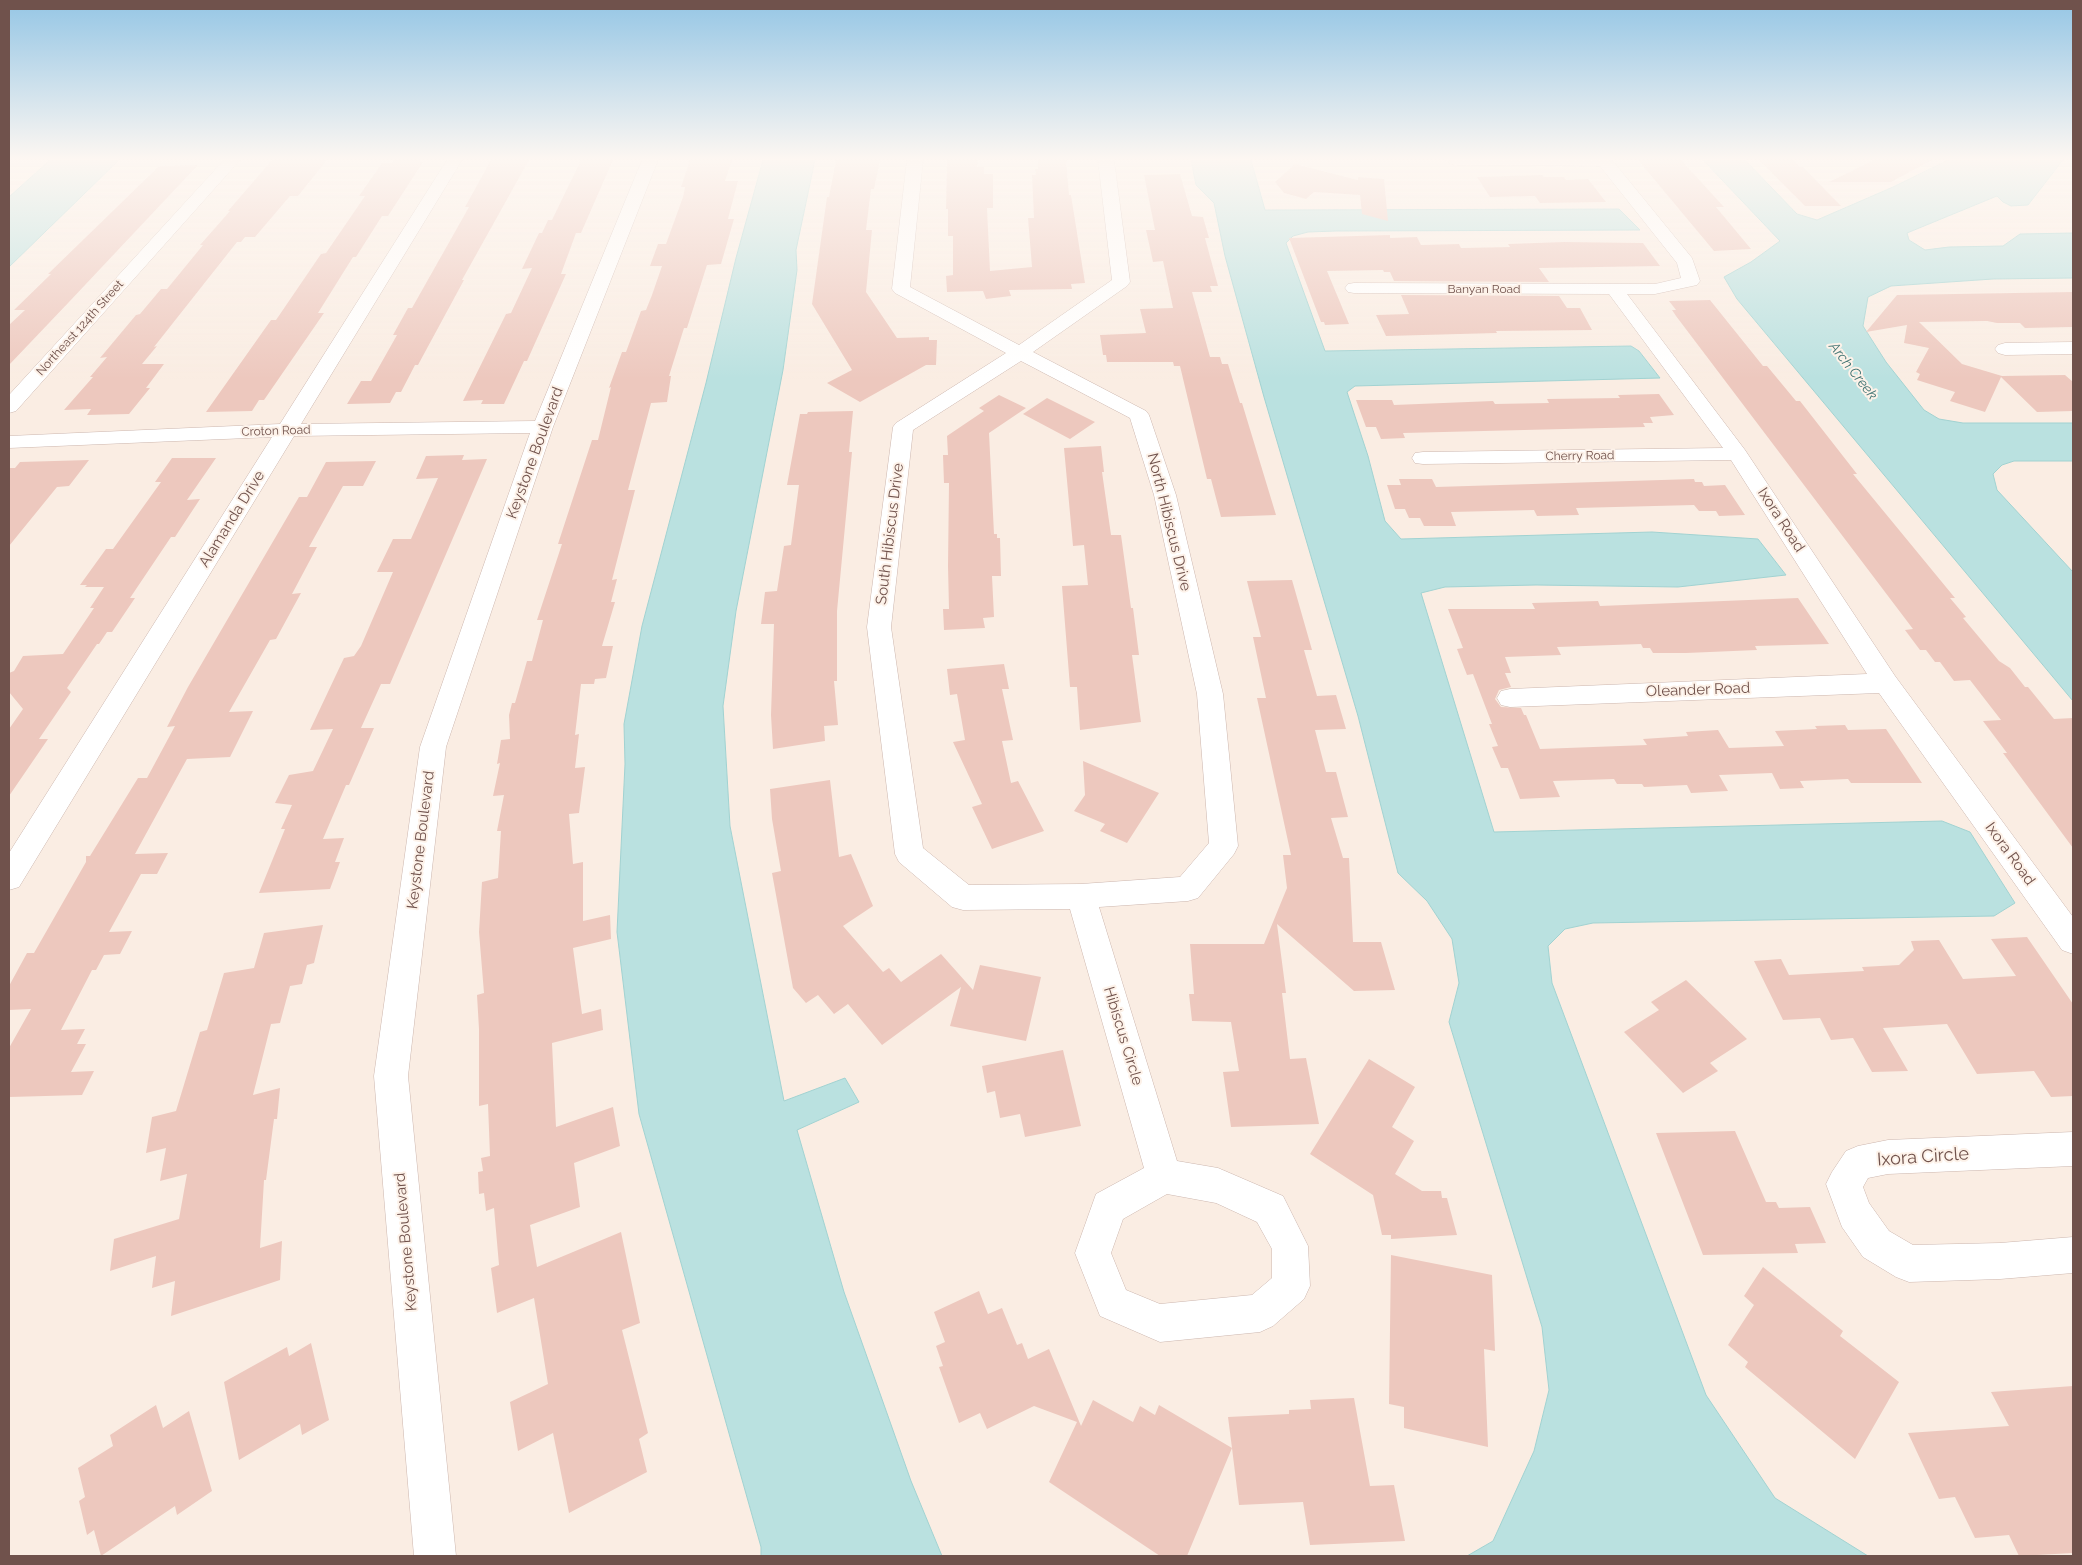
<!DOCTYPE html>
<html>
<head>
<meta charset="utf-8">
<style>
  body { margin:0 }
  #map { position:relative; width:2082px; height:1565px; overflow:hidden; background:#faede3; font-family:Raleway,sans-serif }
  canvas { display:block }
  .frame { position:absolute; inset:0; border:10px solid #70524c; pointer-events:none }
</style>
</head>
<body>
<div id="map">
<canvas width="2082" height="1565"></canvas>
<div class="frame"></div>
</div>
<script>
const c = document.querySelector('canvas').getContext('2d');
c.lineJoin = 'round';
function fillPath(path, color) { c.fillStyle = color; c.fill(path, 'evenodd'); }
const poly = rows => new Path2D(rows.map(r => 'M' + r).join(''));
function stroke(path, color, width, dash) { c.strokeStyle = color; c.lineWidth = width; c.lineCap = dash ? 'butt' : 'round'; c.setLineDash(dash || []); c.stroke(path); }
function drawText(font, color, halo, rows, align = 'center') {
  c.font = font + ' Raleway,sans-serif'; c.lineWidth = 4; c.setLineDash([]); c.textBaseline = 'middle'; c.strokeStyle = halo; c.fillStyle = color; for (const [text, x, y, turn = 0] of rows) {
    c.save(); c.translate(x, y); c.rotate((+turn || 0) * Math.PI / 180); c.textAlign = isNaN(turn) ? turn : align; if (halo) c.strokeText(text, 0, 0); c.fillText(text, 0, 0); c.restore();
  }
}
const water = poly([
  [50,160,119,160,9,267,9,197,50,160],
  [763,160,815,160,796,250,797,270,783,370,736,611,723,706,730,826,784,1101,845,1078,859,1102,797,1130,844,1292,911,1481,942,1556,761,1556,761,1547,639,1114,617,932,625,764,624,724,642,626,706,383,736,258,763,160],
  [1191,160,1251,160,1265,210,1619,209,1640,230,1337,231,1308,232,1293,236,1286,243,1325,351,1631,346,1639,351,1660,378,1355,386,1347,392,1368,456,1385,521,1401,539,1652,532,1758,539,1786,575,1678,587,1536,585,1445,587,1421,593,1494,832,1942,821,1970,832,2015,903,1994,916,1593,923,1565,929,1548,946,1552,983,1706,1395,1775,1498,1868,1556,1467,1556,1493,1541,1534,1451,1549,1390,1542,1327,1449,1022,1459,983,1452,939,1427,901,1398,873,1358,716,1264,397,1225,256,1214,203,1196,185,1191,160],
  [1703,160,1745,160,1797,214,1817,220,1893,187,1948,160,2063,160,2028,205,2011,206,2003,202,1997,196,1907,233,1909,240,1925,250,1949,247,2003,246,2020,234,2073,233,2073,278,1993,279,1891,286,1868,297,1863,326,1886,362,1924,410,1939,419,1963,423,2073,423,2073,461,2014,461,2002,465,1993,474,1997,490,2073,572,2073,701,1737,299,1724,277,1751,262,1780,241,1703,160]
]);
const building = poly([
  [272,160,327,160,298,196,290,196,255,237,245,237,241,242,237,242,154,347,157,346,142,364,164,364,146,388,150,388,129,414,87,415,91,409,64,410,93,377,90,377,107,357,100,358,136,315,140,314,161,289,167,289,203,245,200,245,230,211,228,211],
  [394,160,421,160,419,162,423,162,388,216,382,216,356,257,353,257,318,313,324,313,264,400,259,400,252,411,206,412,271,320,276,320,321,254,326,253,365,196,359,196,382,163,392,163],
  [491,160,529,160,462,280,464,280,418,365,415,365,401,392,396,392,390,403,347,404,361,381,371,381,397,335,393,335,408,308,412,308,469,207,465,207],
  [581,160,613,160,581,233,576,233,561,274,566,274,527,361,524,361,504,404,481,404,483,400,463,401,506,314,511,313,532,268,522,269,539,233,542,233,548,220,552,220],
  [690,160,732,160,725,181,738,181,728,219,734,219,721,264,707,265,687,328,684,328,669,376,671,376,667,402,651,403,628,490,635,490,612,580,617,579,611,602,615,602,602,646,613,646,606,678,595,679,594,684,581,684,575,735,579,734,575,768,585,767,579,813,569,814,573,864,583,862,583,921,610,915,611,939,573,948,582,1014,601,1009,603,1030,552,1043,556,1127,613,1107,620,1146,574,1163,580,1207,530,1225,537,1267,621,1232,640,1323,622,1330,648,1433,639,1439,647,1472,569,1513,553,1433,518,1451,510,1402,548,1384,534,1298,497,1313,491,1268,499,1265,494,1208,486,1211,484,1193,479,1194,478,1172,483,1171,481,1158,490,1156,488,1104,479,1106,479,1029,477,995,484,993,479,932,482,882,498,878,501,831,497,831,504,795,493,796,500,763,497,764,501,740,510,739,509,715,512,703,515,703,527,661,532,661,543,620,537,620,562,544,558,544,592,440,598,440,611,387,609,388,622,352,626,352,641,311,646,310,652,295,662,266,650,266,658,244,666,244,683,197,685,187,681,187],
  [836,160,880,160,874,189,871,189,866,230,872,230,866,292,897,338,929,337,929,340,937,340,936,365,926,365,860,402,827,383,852,370,812,304,827,197,829,197],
  [947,160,978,160,977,167,984,167,984,174,993,174,993,208,987,208,990,271,1032,267,1028,218,1034,218,1032,175,1036,175,1035,169,1038,169,1038,160,1066,160,1069,195,1071,195,1085,283,1071,284,1072,289,1009,290,1011,296,986,299,983,291,947,292,946,276,953,275,953,236,948,236,948,209,946,209],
  [1638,160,1681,160,1724,207,1716,207,1751,249,1714,251],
  [1759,160,1793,160,1800,167,1803,167,1841,206,1805,206],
  [1874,160,1932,160,1891,182,1829,182],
  [1295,164,1358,180,1358,177,1384,179,1388,221,1362,214,1360,195,1314,192,1306,199,1284,193,1275,182],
  [198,165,69,302,9,365,9,325,25,310,14,310,51,274,48,274,157,168,161,166],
  [1180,174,1192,216,1203,217,1209,238,1205,238,1218,286,1210,286,1212,292,1192,292,1210,357,1220,357,1222,364,1228,364,1240,403,1242,403,1276,515,1221,517,1211,479,1207,479,1180,366,1174,366,1173,362,1107,362,1106,355,1103,355,1100,335,1146,333,1140,309,1173,308,1163,261,1153,262,1146,230,1155,230,1144,175],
  [1542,175,1544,177,1564,177,1566,180,1588,179,1606,202,1540,203,1535,196,1490,197,1477,177],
  [1390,235,1390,238,1417,237,1421,245,1459,244,1461,248,1510,247,1508,244,1564,242,1643,243,1660,266,1539,268,1549,282,1394,281,1390,272,1384,272,1383,270,1327,271,1349,324,1325,325,1324,322,1321,322,1289,238],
  [2073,292,2073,327,2025,328,2020,323,1997,323,1987,321,1919,322,1962,364,2002,376,2065,375,2073,382,2073,411,2037,412,2001,377,1985,412,1950,401,1955,392,1917,380,1920,374,1916,372,1929,348,1904,343,1907,325,1866,332,1897,295],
  [1401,295,1559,296,1567,308,1580,308,1592,330,1496,331,1497,333,1386,336,1376,315,1409,314],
  [1710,300,1763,366,1767,366,1796,401,1800,401,1857,474,1853,474,1955,598,1950,598,1966,617,1963,618,1999,661,2010,668,2025,687,2028,687,2054,719,2073,718,2073,848,2003,753,2007,753,1983,721,2001,720,1970,680,1954,681,1940,662,1935,662,1926,650,1920,650,1905,630,1913,629,1676,316,1672,310,1676,310,1669,301],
  [1659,394,1674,415,1650,417,1653,423,1643,423,1645,427,1403,433,1405,438,1381,439,1376,427,1366,427,1356,400,1392,400,1394,405,1493,401,1495,404,1549,403,1547,399,1620,398,1618,395],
  [999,395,1026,408,989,433,994,534,997,534,997,538,1000,538,1001,576,992,576,994,617,983,618,985,628,944,630,943,609,949,609,948,566,949,483,944,483,943,455,948,455,947,436,984,411,979,408],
  [1047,398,1095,422,1070,439,1023,414],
  [853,411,849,452,852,452,837,611,837,681,834,681,838,725,824,726,825,741,773,749,771,715,774,624,761,624,765,592,777,591,784,546,791,545,799,485,787,485,800,414,807,414,808,412],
  [1101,446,1104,472,1102,472,1111,535,1121,535,1131,608,1133,608,1139,655,1132,655,1141,722,1080,730,1077,687,1070,687,1062,586,1088,585,1084,545,1073,546,1064,448],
  [464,455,462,460,487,459,390,684,381,684,361,728,374,728,349,785,346,785,323,839,344,838,335,862,340,862,330,889,259,893,285,829,281,829,292,805,275,803,289,775,313,771,333,729,310,730,344,658,354,656,361,646,393,572,377,572,393,539,411,539,438,478,416,479,426,456],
  [172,458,216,458,187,500,200,499,175,537,171,537,130,598,135,598,112,632,107,632,99,644,97,644,67,688,71,692,39,739,48,739,9,796,9,729,23,709,9,692,9,673,14,671,23,656,63,654,94,608,90,608,104,587,85,587,87,585,80,585,106,549,113,549,161,482,155,482],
  [89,460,69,486,57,487,9,546,9,468,15,468,20,462],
  [376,461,363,486,343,486,309,547,317,547,292,594,301,593,276,639,270,640,229,712,253,711,230,757,187,759,135,854,168,853,157,874,141,874,109,932,132,931,120,954,104,955,96,970,92,970,61,1030,85,1029,77,1044,86,1044,71,1072,94,1071,82,1095,9,1097,9,1048,31,1009,9,1010,9,986,27,953,34,953,86,862,86,856,90,856,138,778,147,778,175,726,167,727,188,687,299,497,307,497,326,462],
  [1399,479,1432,479,1436,487,1694,479,1695,482,1702,482,1704,486,1725,485,1745,515,1719,516,1716,511,1699,511,1694,505,1576,508,1579,515,1537,516,1534,510,1451,512,1456,526,1424,526,1420,518,1409,518,1405,509,1395,509,1387,485,1401,485],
  [1292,580,1312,650,1304,650,1317,696,1336,695,1346,729,1315,730,1326,772,1336,772,1348,817,1331,818,1343,858,1349,858,1353,942,1381,942,1395,990,1354,991,1277,924,1286,993,1282,993,1290,1059,1306,1058,1319,1124,1231,1127,1223,1072,1239,1071,1231,1022,1192,1021,1189,994,1194,994,1190,944,1264,944,1287,888,1283,855,1291,855,1257,698,1266,698,1253,637,1261,637,1247,581],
  [1798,598,1829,644,1755,646,1757,650,1686,653,1653,653,1650,648,1643,648,1641,644,1557,647,1561,655,1505,657,1511,673,1505,673,1511,687,1499,690,1495,699,1501,707,1521,708,1524,715,1526,715,1540,749,1647,745,1643,739,1688,736,1686,732,1718,730,1729,748,1784,746,1775,731,1817,729,1815,726,1845,725,1848,730,1886,729,1922,783,1851,783,1848,779,1800,781,1804,788,1780,789,1772,773,1719,775,1728,791,1691,793,1687,785,1644,787,1642,784,1617,784,1614,779,1553,781,1560,797,1520,799,1508,768,1501,768,1492,747,1498,746,1489,724,1492,724,1473,674,1467,675,1457,649,1463,648,1448,609,1535,609,1532,603,1598,601,1600,606],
  [1004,664,1009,689,1002,689,1013,740,1002,741,1011,783,1018,781,1044,831,992,849,972,807,982,804,953,742,965,740,957,694,950,695,947,669],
  [1083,761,1159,793,1127,843,1100,831,1105,824,1074,811,1085,795],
  [830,780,839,857,851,854,873,906,843,926,883,972,889,968,901,982,941,954,973,990,980,965,1041,977,1026,1041,950,1026,961,987,882,1045,848,1004,834,1014,818,995,806,1003,793,988,772,873,781,871,772,819,770,789],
  [323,925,314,963,307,965,302,984,290,986,280,1023,271,1024,253,1095,280,1088,277,1119,274,1119,266,1180,264,1180,260,1248,282,1241,280,1280,171,1316,175,1281,152,1288,156,1256,110,1271,114,1239,179,1219,187,1174,160,1181,166,1148,146,1153,152,1117,176,1111,200,1032,207,1030,224,973,254,968,264,933],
  [2027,937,2073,1004,2073,1096,2051,1097,2034,1071,1977,1074,1947,1024,1883,1028,1908,1071,1872,1072,1853,1038,1831,1040,1820,1018,1783,1020,1754,961,1781,959,1789,975,1864,971,1862,967,1899,965,1914,950,1911,941,1939,940,1963,979,2016,976,1991,939],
  [1686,980,1747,1039,1710,1063,1718,1071,1683,1093,1624,1032,1659,1010,1651,1002],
  [1063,1050,1081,1126,1025,1137,1020,1114,1000,1118,995,1091,987,1093,982,1066],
  [1369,1059,1415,1087,1392,1127,1414,1141,1395,1174,1422,1191,1441,1191,1442,1198,1447,1198,1457,1235,1391,1239,1391,1235,1382,1235,1373,1195,1310,1154],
  [1735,1131,1766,1202,1776,1202,1779,1208,1810,1207,1826,1243,1795,1244,1798,1253,1703,1255,1656,1133],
  [1391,1255,1492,1275,1495,1351,1484,1349,1488,1447,1404,1428,1404,1407,1389,1404],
  [1763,1267,1843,1331,1840,1336,1899,1382,1855,1459,1745,1367,1748,1362,1728,1345,1754,1305,1744,1296],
  [979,1291,988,1314,1002,1308,1017,1345,1022,1343,1028,1359,1049,1349,1081,1426,1093,1400,1133,1422,1140,1406,1155,1415,1159,1405,1232,1448,1228,1417,1289,1414,1289,1410,1311,1409,1310,1400,1354,1398,1370,1486,1394,1485,1405,1541,1310,1545,1303,1502,1239,1505,1232,1448,1187,1556,1160,1556,1049,1482,1077,1422,1034,1406,987,1429,980,1413,959,1423,939,1367,943,1366,936,1346,945,1342,934,1312],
  [311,1343,329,1420,302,1435,300,1424,239,1460,224,1382,287,1347,289,1356],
  [2073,1386,2073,1553,2019,1556,2009,1535,1975,1538,1955,1497,1939,1499,1908,1433,2009,1426,1991,1392],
  [156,1405,163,1428,189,1411,212,1491,177,1515,175,1506,101,1556,94,1530,87,1535,79,1501,85,1497,78,1468,113,1446,110,1435]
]);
const minor = poly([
  [224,160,240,160,16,411,9,413,9,395,224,160],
  [447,160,462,160,301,424,535,421,642,160,658,160,553,427,446,747,408,1076,456,1556,414,1556,374,1076,420,747,530,433,294,436,19,887,9,890,9,853,272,437,9,448,9,436,280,424,447,160],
  [907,160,923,160,910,287,1019,345,1112,280,1098,160,1114,160,1130,282,1127,286,1033,352,1146,411,1149,415,1176,495,1223,694,1238,846,1234,854,1198,898,1188,901,1099,907,1177,1161,1218,1168,1283,1196,1308,1246,1310,1286,1304,1299,1273,1326,1260,1332,1160,1342,1100,1316,1075,1253,1096,1194,1144,1168,1070,909,963,910,952,907,899,862,895,854,867,627,893,427,896,423,1006,353,895,293,892,289,907,160],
  [1021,361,1130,418,1154,495,1197,694,1209,843,1180,877,1081,884,969,885,923,848,891,627,913,430,1021,361],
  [1167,1194,1216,1203,1257,1222,1272,1249,1272,1278,1252,1295,1160,1304,1126,1290,1111,1253,1123,1219,1167,1194],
  [1446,160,1612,160,1692,258,1700,281,1697,285,1655,294,1627,294,1745,450,1895,676,2073,917,2073,954,2062,950,1879,693,1510,707,1501,705,1497,698,1501,691,1510,689,1867,674,1731,460,1423,464,1415,463,1412,458,1415,453,1423,452,1723,448,1609,294,1354,293,1348,292,1345,288,1348,284,1354,283,1655,284,1681,278,1677,263,1600,166,1454,165,1449,163,1446,160],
  [2073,342,2073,354,2005,355,1998,353,1995,349,1998,345,2005,343,2073,342],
  [2073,1132,2073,1166,1888,1174,1868,1178,1863,1187,1869,1203,1889,1231,1913,1245,2000,1243,2073,1237,2073,1273,2000,1279,1909,1282,1896,1277,1863,1257,1842,1227,1826,1184,1832,1172,1846,1151,1858,1146,1888,1140,2073,1132]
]);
const farStreetnames = [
  ["Banyan Road",1484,289],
  ["Northeast 124th Street",80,328,-48],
  ["Croton Road",276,431,-2],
  ["Cherry Road",1580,456,-1]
];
const farWaternames = [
  ["Arch Creek",1853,371,52]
];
const streetNames = [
  ["Keystone Boulevard",535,453,-70],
  ["Alamanda Drive",232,519,-58],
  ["Ixora Road",1781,520,57],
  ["North Hibiscus Drive",1169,522,76],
  ["South Hibiscus Drive",890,534,-83],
  ["Oleander Road",1698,690,-2],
  ["Keystone Boulevard",421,840,-83],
  ["Ixora Road",2010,854,54],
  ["Hibiscus Circle",1123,1036,73],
  ["Keystone Boulevard",406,1242,-95]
];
const nearStreetnames = [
  ["Ixora Circle",1923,1157,-4]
];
fillPath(water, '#bae1e0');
stroke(water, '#a1d2d1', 1);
fillPath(building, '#edc8be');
stroke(minor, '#ccb6ae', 1);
fillPath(minor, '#fff');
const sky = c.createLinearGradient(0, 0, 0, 379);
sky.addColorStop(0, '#95c6e5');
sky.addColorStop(0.42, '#fdf7f2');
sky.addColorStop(1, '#fdf7f200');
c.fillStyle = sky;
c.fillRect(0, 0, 2082, 379);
drawText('12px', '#70524c', '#fdf2e9', farStreetnames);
drawText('italic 14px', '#417473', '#fdf2e9', farWaternames);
drawText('15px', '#70524c', '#fdf2e9', streetNames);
drawText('18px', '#70524c', '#fdf2e9', nearStreetnames);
</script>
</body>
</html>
